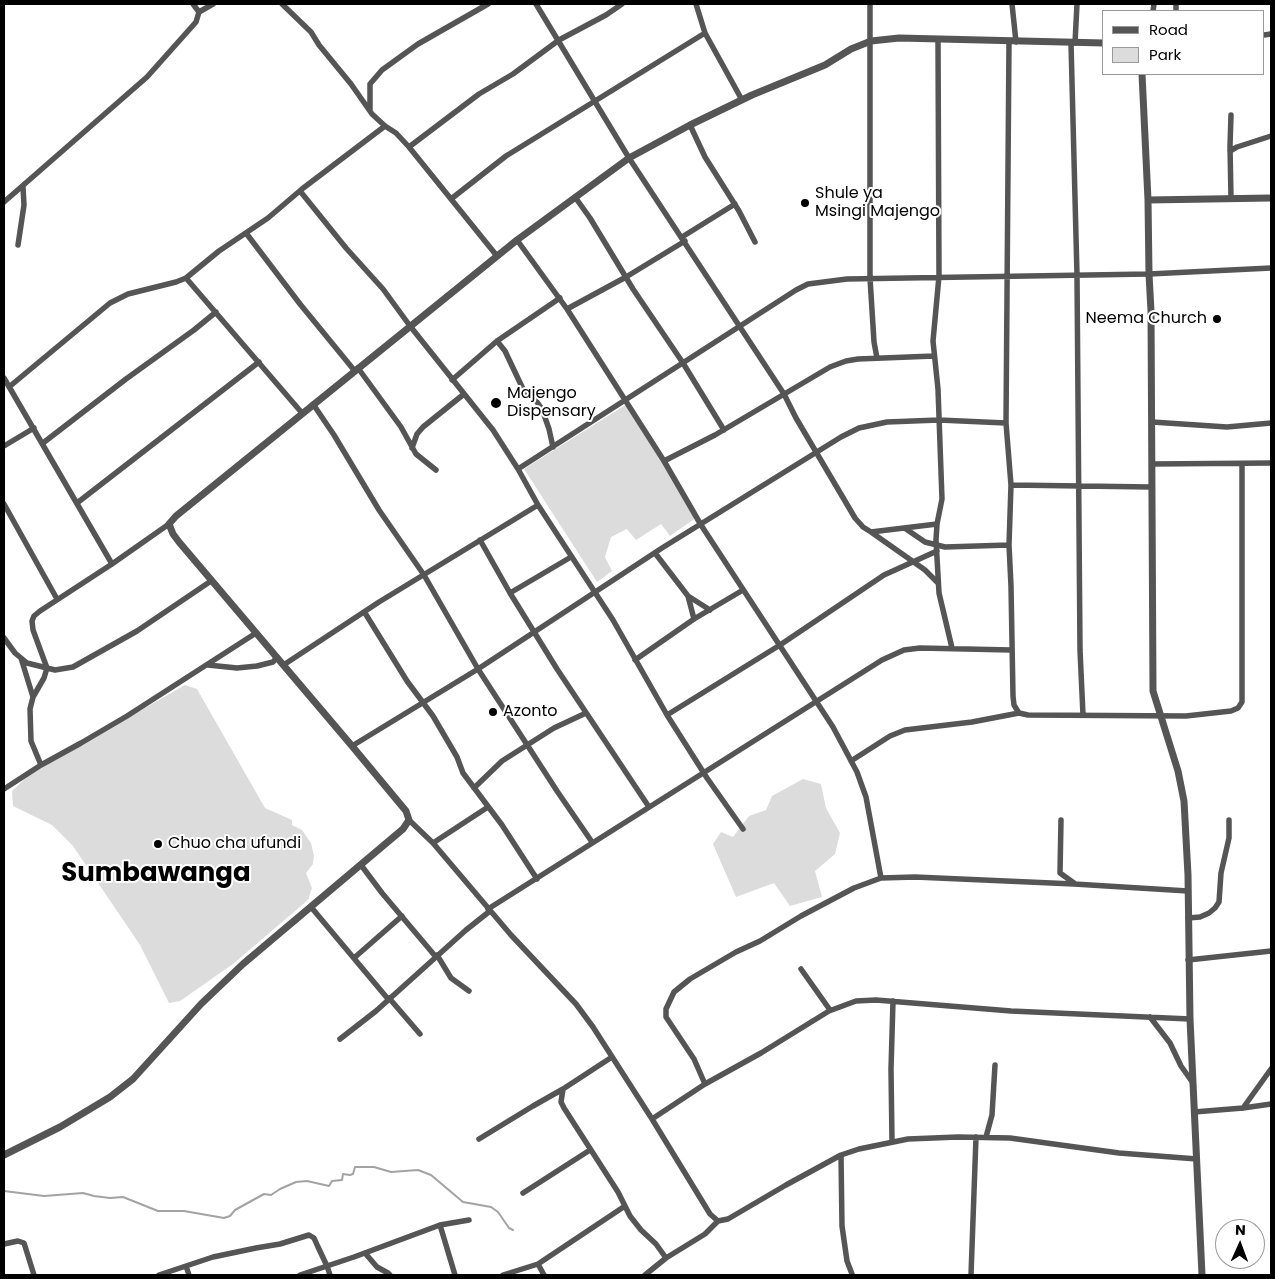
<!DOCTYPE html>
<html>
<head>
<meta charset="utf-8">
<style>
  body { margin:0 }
  #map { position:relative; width:1275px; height:1279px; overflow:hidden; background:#fff; font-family:Poppins,sans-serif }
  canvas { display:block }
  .frame { position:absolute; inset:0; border:5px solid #000; pointer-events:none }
  .legend { position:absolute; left:1102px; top:10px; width:162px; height:65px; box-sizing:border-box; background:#fff; border:1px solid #999; margin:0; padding:6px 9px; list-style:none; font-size:15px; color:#000 }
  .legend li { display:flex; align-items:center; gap:10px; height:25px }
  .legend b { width:25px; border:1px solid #999 }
  .north { position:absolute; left:1215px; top:1219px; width:50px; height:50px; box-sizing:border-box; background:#fff; border:1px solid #999; border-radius:50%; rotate:2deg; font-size:14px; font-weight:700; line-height:20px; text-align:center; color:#000 }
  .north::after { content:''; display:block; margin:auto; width:18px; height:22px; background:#000; clip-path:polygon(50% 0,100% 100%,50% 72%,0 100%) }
</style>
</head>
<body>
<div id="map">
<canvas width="1275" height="1279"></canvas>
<div class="frame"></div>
<ul class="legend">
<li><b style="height:6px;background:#555"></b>Road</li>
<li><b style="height:14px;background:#dcdcdc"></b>Park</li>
</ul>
<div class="north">N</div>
</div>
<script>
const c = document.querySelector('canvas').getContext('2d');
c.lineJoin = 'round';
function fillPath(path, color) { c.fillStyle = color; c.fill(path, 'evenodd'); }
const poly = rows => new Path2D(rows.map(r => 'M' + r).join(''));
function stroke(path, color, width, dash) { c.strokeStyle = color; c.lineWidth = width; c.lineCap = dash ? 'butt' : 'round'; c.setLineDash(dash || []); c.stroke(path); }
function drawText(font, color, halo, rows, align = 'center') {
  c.font = font + ' Poppins,sans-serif'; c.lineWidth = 4; c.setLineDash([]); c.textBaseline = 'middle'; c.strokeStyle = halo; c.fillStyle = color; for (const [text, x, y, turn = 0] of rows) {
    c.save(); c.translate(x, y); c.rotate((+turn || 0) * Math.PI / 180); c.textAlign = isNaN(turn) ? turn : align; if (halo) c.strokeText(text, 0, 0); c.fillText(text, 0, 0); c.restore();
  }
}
const green = poly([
  [627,404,697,517,670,536,661,524,636,540,627,529,611,537,605,557,612,571,597,582,524,469],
  [185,685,197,689,265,808,292,820,292,825,302,830,311,843,314,856,313,864,306,873,312,888,308,900,233,964,180,1001,169,1003,140,945,73,846,52,825,13,806,12,791,30,774],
  [803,779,821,784,826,808,840,833,835,854,815,871,822,897,790,906,774,883,736,897,713,844,721,832,733,837,749,816,766,810,772,796]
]);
const stream = poly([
  [4,1191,44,1196,83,1193,94,1196,110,1198,123,1197,158,1211,184,1211,224,1218,230,1216,235,1210,264,1194,271,1195,280,1189,296,1182,307,1181,329,1186,332,1181,342,1180,343,1174,350,1175,353,1174,355,1167,374,1167,391,1172,418,1170,431,1175,463,1202,491,1207,498,1212,509,1228,513,1230]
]);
const minor = poly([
  [282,4,311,32,319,45,351,84,372,114,385,126,396,133,409,147,497,256],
  [536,4,629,158,784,394,796,418,855,518,863,527,871,532,937,524],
  [696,4,705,33,742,100],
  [870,4,870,278,874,342,877,358],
  [1012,4,1016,42],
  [1176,4,1176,11],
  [1153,11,1154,4],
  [199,12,213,4],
  [1264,35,1271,34],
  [938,40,939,276,933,341,938,389,942,499,937,524,936,540,939,593,952,648],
  [1009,42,1006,423,1011,485,1009,545,1011,586,1013,696,1014,705,1019,713,1028,715,1186,716,1231,711,1238,708,1242,702,1242,464],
  [1071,43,1077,275,1080,650,1083,715],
  [1075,43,1077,4],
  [370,110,370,84,382,70,418,44,488,4],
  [690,125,705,157,739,211,755,242],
  [409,147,479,94,513,74,559,40,606,15,622,4],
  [1230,151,1237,147,1271,136],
  [300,191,346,248,383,289,410,326,493,430,518,469,538,505,613,620,667,715,707,778,743,829],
  [575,197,590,218,633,289,683,363,724,430],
  [1231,198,1230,146,1231,115],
  [451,199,506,156,705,33],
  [4,202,147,77,196,22,199,12,193,4],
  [246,233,300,304,354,370],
  [682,237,735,204],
  [517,240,567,309,664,461,701,525,833,727,857,772,866,797,881,878],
  [18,245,24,205,23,187],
  [626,277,685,241],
  [186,278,302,413],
  [567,309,626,277],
  [497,341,505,351,523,389,537,402,542,409,549,429,553,447],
  [358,368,401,427,416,454,436,470],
  [4,378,112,564,169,524],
  [452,380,497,341,560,298],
  [9,387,110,303,128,294,176,282,186,278,219,251,268,218,302,189,385,126],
  [313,404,334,435,379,510,424,575,478,669,557,791,592,842],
  [1152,422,1227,427,1271,423],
  [43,443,126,379,194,330,216,312],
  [4,446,34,428],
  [412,448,417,434,423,427,464,394],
  [664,461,715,435,830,367,846,361,858,359,934,356],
  [1152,464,1271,463],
  [518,469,796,290,808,284,847,279,1149,274,1271,268],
  [1011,485,1151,487],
  [77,503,259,362],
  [4,504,57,599],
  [906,529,925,542,945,547,1009,545],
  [871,532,925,570,938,583],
  [480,540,510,593,557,669,649,807],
  [655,553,688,596,694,619],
  [510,593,571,557],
  [688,596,710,610],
  [365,613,407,681,433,716,457,757,463,773,502,825,537,879],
  [4,638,15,653,27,663,55,670,73,667,137,631,211,581],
  [21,658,33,697],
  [635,660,694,619,743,590],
  [285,664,379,602,538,505],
  [208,665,237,668,257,666,273,662,277,657],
  [667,715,780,645,884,575,937,551],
  [352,746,478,669,662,548,841,437,859,428,887,422,939,420,1006,423],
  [851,761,890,736,905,730,972,722,1019,713],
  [41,765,31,741,30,709,33,697,44,678,47,668,33,630,32,621,34,616,40,611,112,564],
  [474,788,502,761,554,728,586,713],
  [4,789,41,765,81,743,127,716,256,633],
  [409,820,433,843,511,935,576,1004,593,1027,652,1119,710,1214,718,1221,728,1219,786,1185,841,1155,859,1149,908,1139,958,1137,1010,1138,1119,1153,1197,1159],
  [1061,820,1060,873,1074,883],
  [433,843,488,807],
  [361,865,382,893,436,957],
  [311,907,388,999],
  [488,909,882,660,904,650,920,648,1011,650],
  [1188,918,1200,917,1209,913,1215,908,1219,902,1221,873,1229,838,1229,820],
  [437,955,451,978,469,991],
  [354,958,402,916],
  [1188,960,1271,951],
  [801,969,830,1010],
  [389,998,420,1034],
  [1150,1017,1170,1043,1181,1066,1193,1083],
  [340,1039,376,1011,466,930,490,911],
  [705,1084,694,1059,666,1017,666,1009,674,992,690,979,736,952,760,941,801,916,854,888,881,878,915,877,1074,884,1188,891],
  [563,1089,561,1102,564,1108,618,1192,630,1216,641,1230,656,1244,666,1258],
  [1243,1108,1271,1069],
  [1194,1112,1243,1108,1271,1104],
  [652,1119,705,1084,761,1053,829,1011,856,1001,876,1000,1011,1011,1190,1019],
  [986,1137,992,1115,995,1065],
  [479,1139,533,1106,563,1089,612,1057],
  [892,1141,891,1069,893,1001],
  [841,1155,842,1226,847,1261,852,1274],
  [523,1193,590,1150],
  [440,1225,455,1275],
  [4,1244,18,1241,24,1243,34,1275],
  [365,1253,377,1267,388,1273,390,1275],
  [186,1266,189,1275],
  [159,1275,213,1257,256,1248,280,1244,309,1235,314,1238,318,1247,327,1266,330,1275],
  [300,1275,354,1257,440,1225,469,1220],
  [503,1275,538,1264],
  [544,1275,538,1264,625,1206],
  [645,1275,666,1258,705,1234,718,1221],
  [971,1275,976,1137]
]);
const tertiary = poly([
  [1142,74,1148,200,1149,274,1151,311,1153,691,1178,771,1184,801,1188,875,1190,1019,1202,1275],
  [1148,200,1271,198],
  [4,1155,60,1127,110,1097,133,1079,201,1004,243,964,403,829,409,820,406,811,352,746,179,542,173,534,169,524,176,516,517,240,629,158,690,125,752,95,825,65,851,49,871,41,899,38,1104,43]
]);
const markers = [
  [805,203,5,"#000"],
  [1217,319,5,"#000"],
  [496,403,6,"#000"],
  [493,712,5,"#000"],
  [158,844,5,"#000"]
];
const poiNames = [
  ["Shule ya",815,194],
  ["Msingi Majengo",815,212],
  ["Neema Church",1207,319,"right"],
  ["Majengo",507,394],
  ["Dispensary",507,412],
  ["Azonto",503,712],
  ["Chuo cha ufundi",168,844]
];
const townNames = [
  ["Sumbawanga",156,874]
];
fillPath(green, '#dcdcdc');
stroke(stream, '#a3a3a3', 2);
stroke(minor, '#555', 5.5);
stroke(tertiary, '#555', 7);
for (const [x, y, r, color] of markers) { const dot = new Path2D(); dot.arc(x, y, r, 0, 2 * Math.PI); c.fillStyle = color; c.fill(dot); stroke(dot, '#fff', 2); }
drawText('16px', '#000', '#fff', poiNames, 'left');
drawText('bold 26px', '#000', '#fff', townNames);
</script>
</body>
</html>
